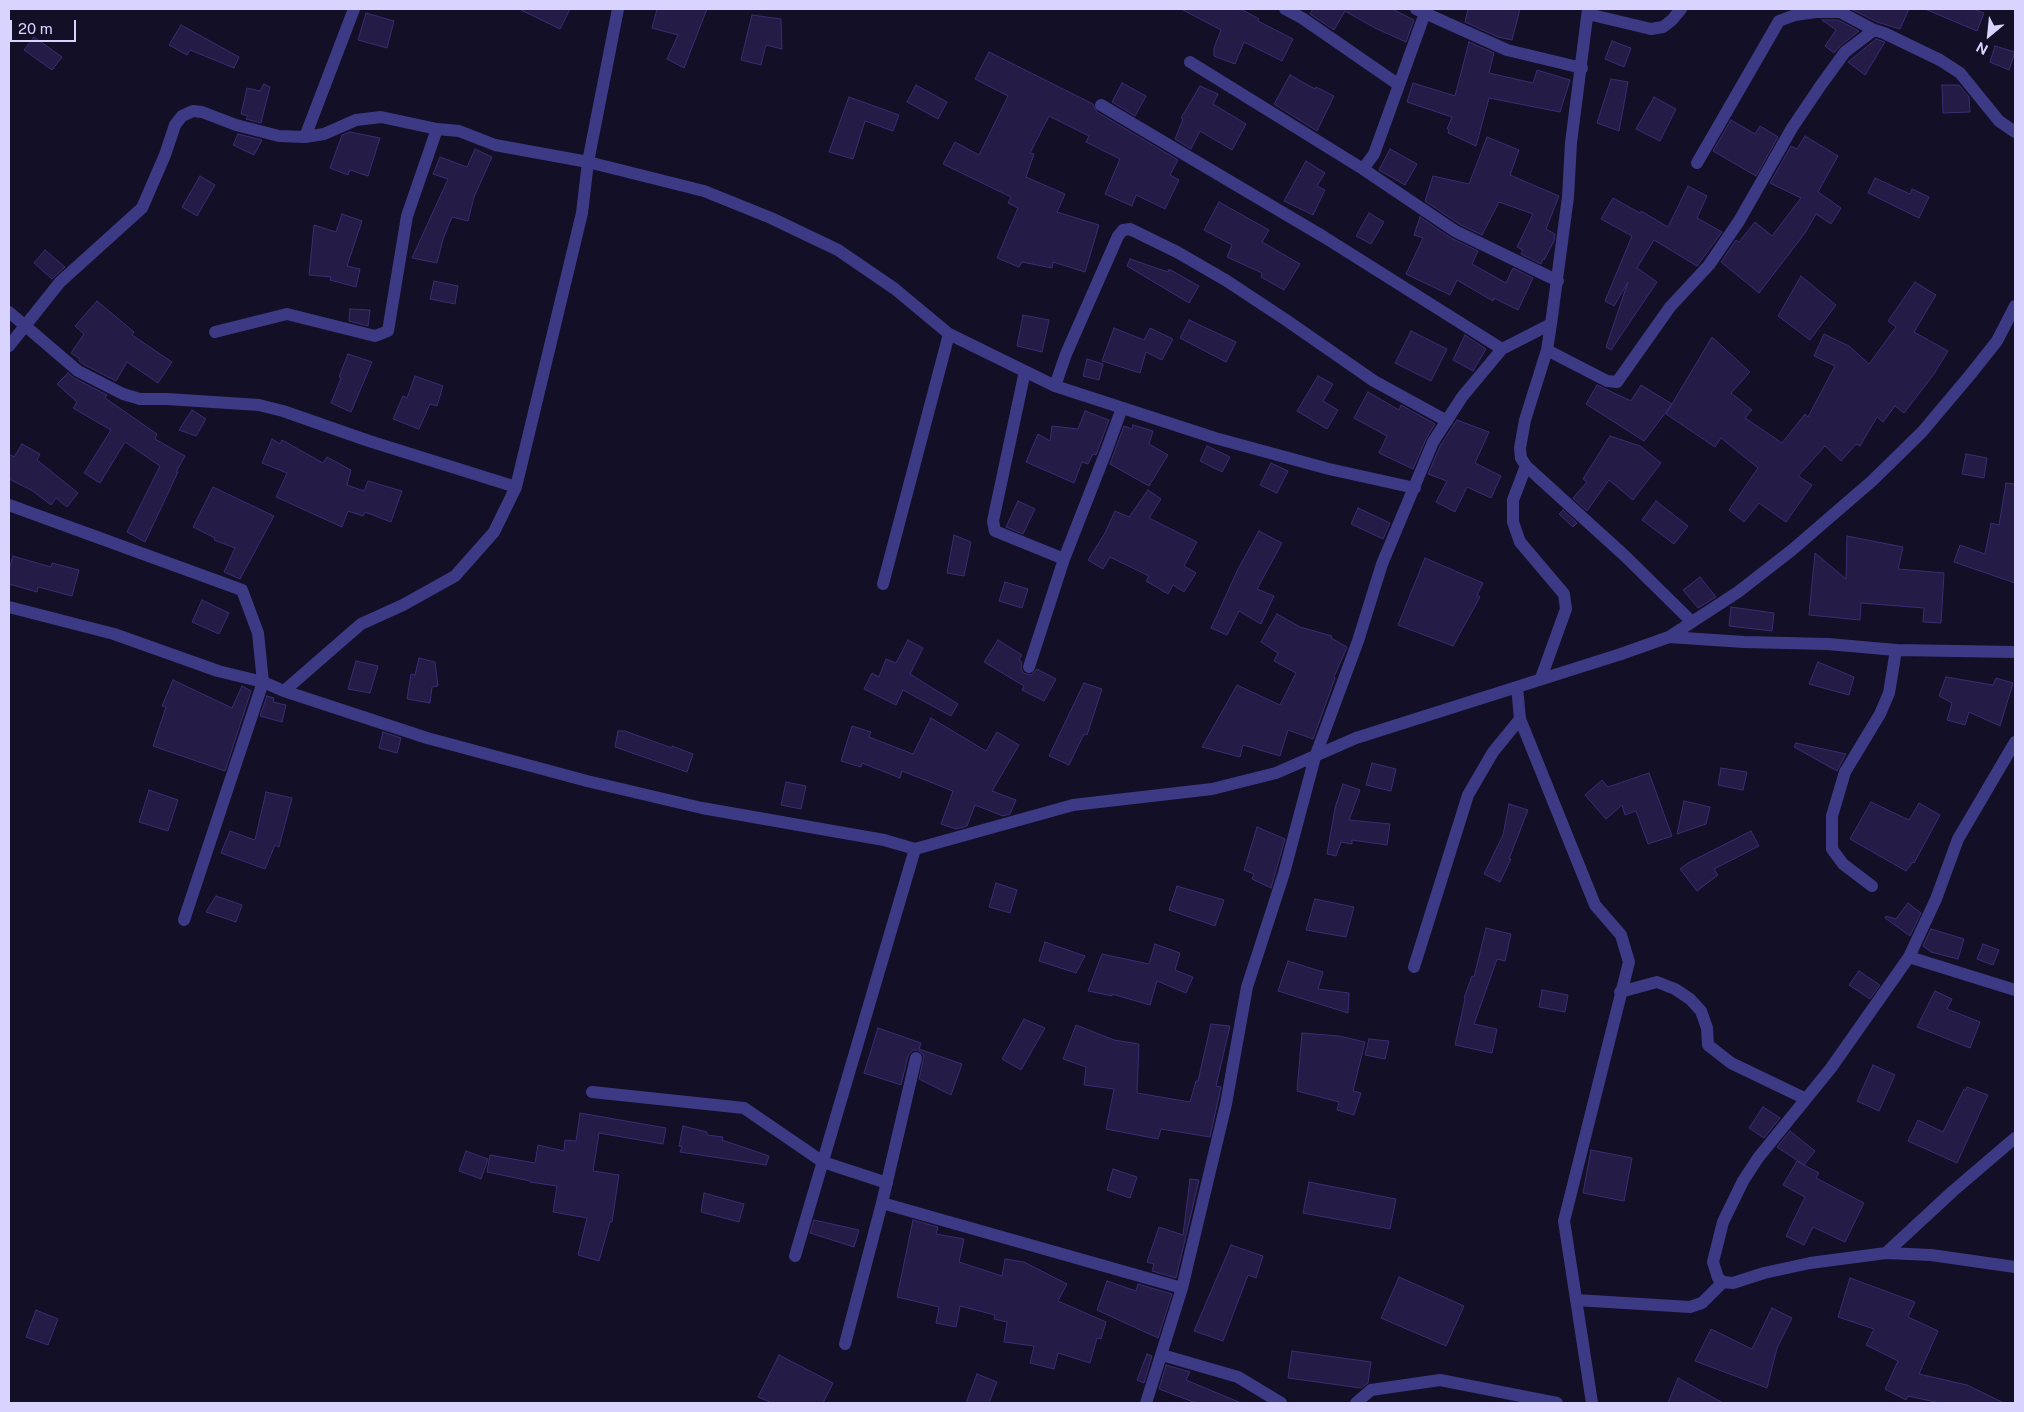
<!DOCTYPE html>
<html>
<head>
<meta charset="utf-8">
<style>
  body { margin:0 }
  #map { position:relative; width:2024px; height:1412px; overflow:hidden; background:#130f26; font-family:"Public Sans",sans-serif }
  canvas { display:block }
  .frame { position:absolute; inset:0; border:10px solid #d9d4ff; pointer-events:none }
  .north { position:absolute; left:1964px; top:10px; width:50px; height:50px; -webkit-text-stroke:4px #130f26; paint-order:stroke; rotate:208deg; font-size:14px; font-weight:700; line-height:20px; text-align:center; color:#d9d4ff }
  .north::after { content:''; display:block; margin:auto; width:18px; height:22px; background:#d9d4ff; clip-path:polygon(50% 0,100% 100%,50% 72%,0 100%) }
  .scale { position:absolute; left:10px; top:20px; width:66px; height:22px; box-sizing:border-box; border:2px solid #d9d4ff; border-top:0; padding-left:6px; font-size:15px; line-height:18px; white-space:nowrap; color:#d9d4ff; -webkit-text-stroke:4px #130f26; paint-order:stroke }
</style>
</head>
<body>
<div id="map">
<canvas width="2024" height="1412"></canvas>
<div class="frame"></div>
<div class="north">N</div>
<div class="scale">20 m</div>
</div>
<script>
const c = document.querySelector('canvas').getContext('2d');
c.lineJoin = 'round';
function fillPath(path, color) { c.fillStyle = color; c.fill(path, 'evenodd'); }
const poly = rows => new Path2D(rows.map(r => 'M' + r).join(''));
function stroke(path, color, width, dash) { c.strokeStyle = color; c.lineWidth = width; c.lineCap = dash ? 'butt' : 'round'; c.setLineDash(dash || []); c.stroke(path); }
const building = poly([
  [519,9,570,9,560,29,519,9],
  [657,9,707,9,684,68,667,59,678,35,652,28,657,9],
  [1181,9,1241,9,1259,19,1258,21,1293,39,1282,61,1244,42,1235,64,1214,56,1214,48,1221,30,1181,9],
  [1313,9,1392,9,1414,20,1406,42,1375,28,1345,11,1334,30,1310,14,1313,9],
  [1468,9,1520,9,1512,40,1498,37,1465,22,1468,9],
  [1851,9,1909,9,1900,29,1877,22,1851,9],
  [1925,9,1973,9,1984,13,1977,31,1925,9],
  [366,13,394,21,387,48,358,40,366,13],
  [752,15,781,19,782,49,766,45,761,65,741,60,752,15],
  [1822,20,1838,20,1859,31,1840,46,1834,53,1825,46,1836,30,1822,20],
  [181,25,239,57,234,68,190,50,187,55,169,45,181,25],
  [34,37,62,57,52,70,24,50,34,37],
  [1876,39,1885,42,1865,75,1848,62,1876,39],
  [1612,41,1631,48,1624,67,1605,59,1612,41],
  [1469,42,1494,53,1489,73,1533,83,1537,70,1570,80,1560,112,1489,98,1476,146,1448,133,1449,130,1447,129,1452,117,1407,102,1413,83,1455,96,1469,42],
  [1995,46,2015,52,2009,70,1990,62,1995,46],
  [989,52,1093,104,1097,112,1178,160,1170,175,1179,180,1165,209,1136,195,1132,206,1105,194,1120,159,1086,142,1089,136,1049,116,1030,153,1034,154,1026,177,1065,194,1057,212,1099,225,1085,272,1053,262,1052,268,1022,262,1019,267,997,258,1018,208,1008,203,1011,197,943,164,955,142,979,155,1008,96,975,79,989,52],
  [1290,75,1315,89,1316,87,1334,96,1317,131,1274,104,1290,75],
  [1611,79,1628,82,1619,131,1597,123,1611,79],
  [1122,83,1146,96,1135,116,1112,102,1122,83],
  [264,84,270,87,261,123,246,119,248,116,241,114,247,88,260,91,264,84],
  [916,85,947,102,938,119,907,102,916,85],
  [1942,85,1959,85,1969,97,1970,112,1943,113,1942,85],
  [1200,86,1218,94,1213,104,1246,124,1232,150,1200,131,1191,149,1175,139,1183,119,1181,118,1200,86],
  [849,97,899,115,893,131,865,121,853,159,829,152,849,97],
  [1654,97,1676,109,1660,141,1636,129,1654,97],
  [1731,120,1755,134,1760,126,1778,137,1756,176,1713,151,1731,120],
  [350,132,380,138,368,176,350,170,348,175,330,168,342,135,350,132],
  [238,134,262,140,254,155,233,145,238,134],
  [1805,136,1838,156,1818,192,1841,208,1831,224,1816,214,1805,233,1759,293,1721,262,1736,240,1739,242,1755,222,1772,236,1801,198,1770,183,1791,146,1797,149,1805,136],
  [1487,137,1519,150,1510,175,1559,196,1546,229,1555,234,1554,241,1544,260,1543,259,1541,264,1521,254,1523,250,1517,247,1533,214,1499,202,1482,235,1459,224,1425,201,1433,176,1469,184,1487,137],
  [475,149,492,157,474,197,468,221,452,217,443,239,437,263,412,258,448,179,433,174,440,157,467,167,475,149],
  [1390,149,1417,164,1405,185,1379,170,1390,149],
  [1306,161,1325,173,1317,186,1325,190,1313,215,1284,201,1306,161],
  [200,176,215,185,197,216,182,207,200,176],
  [1875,178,1910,194,1912,189,1929,197,1919,218,1868,193,1875,178],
  [1688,186,1707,196,1697,218,1722,232,1697,266,1654,240,1637,268,1657,282,1611,350,1606,347,1628,282,1614,306,1605,301,1632,236,1601,219,1613,198,1640,213,1641,211,1668,227,1688,186],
  [1219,202,1269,230,1262,242,1300,264,1284,290,1261,277,1262,273,1227,257,1232,245,1204,230,1219,202],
  [1369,213,1384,222,1371,244,1356,236,1369,213],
  [342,214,362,221,347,266,360,269,356,287,330,280,331,277,309,275,314,225,336,232,342,214],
  [1420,217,1451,238,1478,251,1472,264,1506,283,1513,268,1533,278,1518,310,1494,298,1493,301,1457,280,1450,295,1406,274,1423,238,1414,235,1420,217],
  [45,250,65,267,52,279,34,263,45,250],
  [1130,259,1168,272,1169,269,1199,286,1189,303,1127,266,1130,259],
  [1801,276,1836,305,1810,340,1778,316,1801,276],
  [434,281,458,286,455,304,430,299,434,281],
  [1915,282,1936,295,1914,332,1948,351,1934,374,1904,413,1895,406,1883,422,1877,417,1860,446,1856,444,1841,461,1825,446,1798,476,1812,485,1786,522,1759,503,1744,522,1729,510,1758,468,1721,438,1715,447,1666,414,1712,337,1750,372,1731,393,1752,410,1745,418,1782,443,1805,414,1808,417,1835,366,1814,356,1824,334,1849,346,1869,364,1896,327,1888,321,1915,282],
  [97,301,134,332,132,335,172,362,158,383,127,362,116,381,83,364,79,361,80,359,71,353,84,334,75,326,97,301],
  [350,309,370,310,368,326,349,321,350,309],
  [1023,315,1049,320,1042,352,1017,346,1023,315],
  [1189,320,1236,342,1226,362,1180,338,1189,320],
  [1114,328,1144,340,1150,328,1173,339,1162,360,1146,352,1140,373,1102,361,1114,328],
  [1411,331,1447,349,1431,381,1395,363,1411,331],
  [1465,335,1486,349,1473,371,1453,360,1465,335],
  [348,354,372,362,351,412,331,403,341,378,339,377,348,354],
  [1087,359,1103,364,1099,380,1083,376,1087,359],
  [68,373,74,378,107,395,105,398,157,434,155,439,185,456,176,472,178,472,145,542,127,532,160,466,125,442,100,483,84,473,111,430,73,408,77,402,57,384,68,373],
  [415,376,443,386,437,406,430,404,419,429,393,419,403,396,407,398,415,376],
  [1318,376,1333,384,1323,401,1338,410,1327,429,1297,411,1318,376],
  [1597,385,1631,401,1641,385,1672,404,1644,441,1586,404,1597,385],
  [1368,392,1399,410,1401,405,1435,424,1426,439,1413,469,1379,453,1387,436,1354,418,1368,392],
  [192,410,206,419,196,436,179,430,192,410],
  [1085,411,1109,420,1096,455,1093,454,1088,464,1082,462,1074,483,1026,462,1038,434,1050,441,1052,426,1078,429,1085,411],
  [1457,420,1489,432,1475,463,1501,476,1491,498,1467,487,1455,512,1436,502,1447,481,1428,474,1440,446,1457,420],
  [1133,425,1153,431,1149,444,1168,455,1149,486,1110,464,1124,426,1132,429,1133,425],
  [1610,436,1640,446,1661,463,1633,500,1609,480,1587,511,1573,498,1587,482,1583,479,1610,436],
  [272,439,280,444,282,440,323,463,327,457,351,470,347,485,364,491,368,481,402,491,391,522,365,512,363,516,348,511,342,527,276,497,287,473,262,463,272,439],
  [22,444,40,454,37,460,78,493,67,507,56,498,51,505,33,491,9,479,9,454,14,457,22,444],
  [1207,446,1230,457,1222,472,1200,461,1207,446],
  [1966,454,1987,458,1984,478,1962,474,1966,454],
  [1271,463,1288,471,1277,493,1260,485,1271,463],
  [2006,483,2015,484,2015,583,1954,562,1960,545,1985,554,1991,523,1999,525,2006,483],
  [213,487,274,516,240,579,224,572,235,548,214,540,215,538,193,527,213,487],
  [1148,490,1161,499,1149,518,1197,542,1184,566,1196,573,1184,592,1173,585,1168,594,1146,581,1149,576,1110,557,1103,569,1088,560,1105,533,1115,511,1129,517,1148,490],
  [1018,501,1035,509,1023,534,1006,527,1018,501],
  [1656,501,1688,526,1674,544,1642,520,1656,501],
  [1358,508,1390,523,1383,539,1351,524,1358,508],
  [1563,510,1577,523,1573,527,1559,514,1563,510],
  [1259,531,1282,543,1257,589,1274,596,1261,624,1239,611,1227,635,1211,628,1238,569,1259,531],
  [954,535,971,542,964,576,947,573,954,535],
  [1847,536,1903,547,1898,569,1944,573,1941,623,1923,622,1924,608,1861,603,1860,620,1809,615,1815,553,1846,579,1847,536],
  [13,556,51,567,52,563,79,570,72,596,38,587,37,592,9,584,9,570,13,556],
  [1425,558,1483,583,1477,595,1480,597,1453,646,1398,625,1425,558],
  [1700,577,1716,597,1698,608,1683,590,1700,577],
  [1005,582,1028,589,1022,608,999,601,1005,582],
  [202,600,229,613,219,634,192,622,202,600],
  [1731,607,1774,613,1772,631,1729,626,1731,607],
  [1277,614,1300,627,1332,636,1331,638,1347,647,1334,677,1335,678,1313,739,1288,730,1280,756,1243,745,1240,757,1202,747,1237,685,1280,705,1296,673,1274,661,1278,653,1261,642,1277,614],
  [908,640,923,648,910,674,958,704,951,716,903,690,896,705,864,689,872,673,879,677,886,659,896,663,908,640],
  [998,640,1022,655,1019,660,1022,662,1021,668,1023,673,1031,675,1037,669,1056,679,1044,701,1022,690,1024,686,984,662,998,640],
  [419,658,435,662,438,686,432,687,430,703,407,699,411,674,415,675,419,658],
  [356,661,378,666,370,693,348,689,356,661],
  [1818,662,1854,677,1849,695,1809,684,1818,662],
  [1946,677,1993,685,1996,678,2013,683,2000,726,1969,712,1965,725,1947,720,1952,703,1939,696,1946,677],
  [173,680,232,708,242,686,251,691,225,771,153,746,166,707,162,706,173,680],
  [1084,683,1102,689,1087,735,1084,734,1069,765,1049,756,1084,683],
  [267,696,274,698,273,702,286,705,282,722,260,716,267,696],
  [931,718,986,751,997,732,1019,745,992,791,1016,800,1010,814,1003,816,975,805,967,826,956,829,941,824,953,791,902,771,900,778,862,763,861,767,841,761,852,726,871,732,869,737,913,754,931,718],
  [618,731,625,731,672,748,672,746,693,754,687,772,615,747,618,731],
  [383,732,401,738,397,753,379,748,383,732],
  [1796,743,1846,754,1837,771,1794,747,1796,743],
  [1372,763,1396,769,1391,791,1366,785,1372,763],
  [1721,768,1747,772,1743,790,1718,785,1721,768],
  [1649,773,1672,836,1648,844,1636,811,1625,815,1622,805,1606,819,1585,795,1602,780,1608,787,1649,773],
  [786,782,806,786,801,809,781,805,786,782],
  [1343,784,1360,790,1349,820,1390,824,1387,845,1352,840,1352,844,1341,842,1336,856,1327,854,1335,808,1343,784],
  [149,790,178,800,168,831,139,822,149,790],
  [266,792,292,798,279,847,275,845,265,869,221,853,230,831,255,840,266,792],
  [1684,801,1710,807,1706,824,1677,834,1684,801],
  [1871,802,1909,820,1919,803,1940,815,1914,863,1913,862,1906,871,1850,839,1871,802],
  [1509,804,1528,810,1509,859,1511,859,1500,882,1484,874,1503,835,1509,804],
  [1257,827,1285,839,1271,888,1252,879,1254,874,1244,870,1257,827],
  [1751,831,1759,846,1714,869,1718,875,1697,891,1680,869,1688,863,1751,831],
  [996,883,1017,890,1010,913,989,907,996,883],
  [1177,886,1224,900,1215,926,1169,910,1177,886],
  [216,896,242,905,236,922,206,912,216,896],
  [1315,899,1354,907,1346,937,1306,930,1315,899],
  [1908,903,1921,913,1910,936,1885,918,1886,916,1896,919,1908,903],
  [1486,928,1511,934,1505,961,1497,959,1474,1024,1497,1029,1492,1053,1455,1045,1465,999,1464,998,1472,976,1474,977,1486,928],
  [1931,929,1964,939,1958,959,1931,952,1923,946,1931,929],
  [1045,942,1085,956,1076,973,1039,961,1045,942],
  [1155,944,1180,953,1175,970,1193,977,1186,993,1157,981,1150,1005,1112,994,1112,996,1088,991,1102,954,1149,964,1155,944],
  [1983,944,1999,950,1993,965,1977,959,1983,944],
  [1288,961,1323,972,1318,989,1349,993,1348,1013,1278,991,1288,961],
  [1859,971,1880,985,1870,999,1849,985,1859,971],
  [1542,990,1568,995,1565,1012,1539,1007,1542,990],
  [1935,991,1952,999,1947,1009,1980,1022,1970,1048,1917,1027,1935,991],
  [1024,1019,1045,1028,1021,1070,1002,1059,1024,1019],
  [1211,1024,1230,1026,1216,1086,1221,1087,1210,1137,1161,1129,1158,1139,1106,1129,1114,1089,1084,1085,1086,1067,1063,1059,1076,1025,1114,1040,1139,1044,1137,1093,1190,1102,1196,1081,1198,1081,1211,1024],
  [878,1028,921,1043,919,1049,962,1064,951,1095,919,1079,924,1056,918,1050,913,1050,908,1056,901,1085,864,1073,878,1028],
  [1302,1033,1339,1036,1365,1042,1353,1091,1361,1093,1354,1115,1337,1110,1339,1102,1297,1091,1302,1033],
  [1369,1039,1389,1041,1385,1059,1365,1055,1369,1039],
  [1873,1065,1895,1075,1879,1111,1857,1101,1873,1065],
  [1967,1087,1988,1095,1957,1163,1908,1141,1918,1120,1943,1132,1964,1089,1966,1090,1967,1087],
  [1763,1107,1780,1118,1764,1138,1749,1128,1763,1107],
  [580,1113,666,1128,663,1144,599,1133,593,1171,619,1175,612,1222,610,1222,599,1261,578,1255,587,1218,553,1212,557,1186,530,1182,530,1181,487,1172,490,1155,535,1163,538,1145,564,1151,565,1140,576,1141,580,1113],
  [683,1126,707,1132,707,1135,723,1137,722,1140,769,1156,766,1165,680,1152,682,1147,679,1146,683,1126],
  [1790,1131,1815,1151,1804,1165,1819,1173,1816,1178,1864,1203,1845,1242,1813,1227,1804,1245,1786,1236,1805,1197,1783,1185,1797,1161,1804,1165,1777,1147,1790,1131],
  [1591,1150,1632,1158,1624,1201,1583,1193,1591,1150],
  [466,1151,488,1159,481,1179,459,1171,466,1151],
  [1113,1169,1137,1177,1130,1198,1107,1190,1113,1169],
  [1190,1179,1199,1180,1176,1278,1152,1271,1154,1264,1147,1262,1159,1227,1183,1235,1190,1179],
  [1309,1182,1396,1199,1390,1229,1303,1213,1309,1182],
  [704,1193,744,1204,739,1222,701,1212,704,1193],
  [814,1220,859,1230,854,1247,810,1233,814,1220],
  [913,1220,938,1227,936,1234,964,1239,959,1262,1002,1276,1005,1259,1024,1262,1067,1284,1058,1301,1106,1322,1101,1339,1097,1338,1090,1363,1058,1353,1054,1369,1030,1363,1034,1346,1004,1342,1007,1322,994,1319,995,1315,960,1306,956,1327,936,1323,939,1307,897,1297,913,1220],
  [1231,1245,1263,1256,1256,1278,1248,1275,1223,1341,1194,1331,1231,1245],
  [1399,1277,1464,1306,1446,1346,1381,1318,1399,1277],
  [1850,1278,1915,1302,1908,1317,1938,1331,1919,1374,1967,1385,2004,1403,1940,1403,1908,1396,1906,1400,1885,1389,1898,1361,1866,1345,1874,1329,1838,1317,1850,1278],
  [1107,1281,1136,1291,1138,1284,1172,1294,1158,1338,1097,1310,1107,1281],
  [1772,1308,1792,1318,1777,1348,1767,1388,1695,1361,1711,1329,1752,1349,1772,1308],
  [36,1310,58,1319,48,1345,26,1337,36,1310],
  [1292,1351,1371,1362,1368,1383,1361,1388,1288,1378,1292,1351],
  [1147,1354,1152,1356,1144,1383,1137,1380,1147,1354],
  [779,1355,833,1383,823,1403,772,1403,758,1397,779,1355],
  [1166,1365,1190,1372,1186,1380,1241,1403,1196,1403,1159,1389,1166,1365],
  [977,1374,997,1382,989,1403,966,1403,977,1374],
  [1678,1378,1723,1403,1668,1403,1678,1378]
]);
const minor = poly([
  [1285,9,1302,18,1399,85],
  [1416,9,1507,50,1582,68],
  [1588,14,1651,29,1663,27,1672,20,1681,9],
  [1190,62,1363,169,1374,154,1425,13],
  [1101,105,1324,237,1502,349],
  [305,137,354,9],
  [1697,163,1779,21,1795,15,1816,12,1840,12,1874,30],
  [1363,169,1455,231,1558,281],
  [9,312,78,371,123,394,140,399,167,399,259,405,283,411,369,441,516,487],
  [1551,324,1547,350,1607,381,1617,382,1670,307,1709,265,1739,221,1792,128,1821,85,1845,52,1874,30,1884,33,1940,60,1960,73,1999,121,2015,132],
  [215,332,287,314,375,336,388,331,407,216,437,129],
  [9,346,60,282,142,208,165,155,175,125,182,116,193,111,202,112,236,125,279,136,305,137,324,134,356,120,381,117,437,129,459,131,495,145,588,162,704,191,771,218,838,250,895,289,949,334,1055,386,1215,438,1329,469,1415,488],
  [1547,350,1525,420,1520,448,1521,458,1526,466,1625,556,1692,622],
  [1025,371,993,521,995,531,1064,559],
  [1055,386,1066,354,1118,236,1123,230,1130,229,1177,252,1227,281,1286,320,1374,381,1447,421],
  [1526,466,1513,500,1513,522,1520,542,1564,594,1566,609,1541,678],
  [9,505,242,590,258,633,263,682,184,920],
  [883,584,949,334],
  [9,607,114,634,218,671,263,682,284,691,427,738,587,781,702,808,884,840,915,849,1073,805,1212,789,1276,773,1356,738,1621,654,1669,637,1744,642,1828,644,1896,650,2015,652],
  [1669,637,1738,592,1792,550,1872,481,1922,432,1970,375,1997,341,2015,306],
  [1029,667,1064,559,1107,449,1122,408],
  [1517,687,1520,719,1595,905,1621,935,1629,962,1564,1221,1592,1403],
  [284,691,361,624,403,605,455,576,494,532,516,487,582,213,588,162,618,9],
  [2015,742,1958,839,1936,899,1909,957,1831,1068,1758,1158,1743,1181,1723,1222,1713,1262,1718,1278,1723,1282,1733,1283,1764,1273,1810,1263,1886,1253,1931,1255,2015,1267],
  [1872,886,1843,864,1832,849,1832,816,1845,772,1880,714,1889,693,1896,650],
  [1909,957,2015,990],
  [1414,967,1468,795,1493,752,1520,719],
  [1620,992,1657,982,1675,989,1690,999,1701,1011,1707,1028,1708,1045,1731,1063,1806,1099],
  [592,1092,744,1108,823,1162,887,1183],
  [882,1203,1182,1288],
  [1886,1253,1953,1191,2015,1138],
  [795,1256,915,849],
  [1576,1300,1690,1307,1702,1303,1723,1282],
  [845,1344,882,1203,916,1058],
  [1162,1355,1238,1377,1281,1403],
  [1146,1403,1182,1288,1226,1104,1247,987,1284,873,1315,757,1358,641,1382,564,1433,442,1462,397,1502,349,1551,324,1568,197,1571,143,1588,9],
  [1356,1403,1371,1390,1440,1380,1557,1403]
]);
fillPath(building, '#241b47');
stroke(building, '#3b2d73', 1);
stroke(minor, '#3d3a85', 12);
</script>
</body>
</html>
